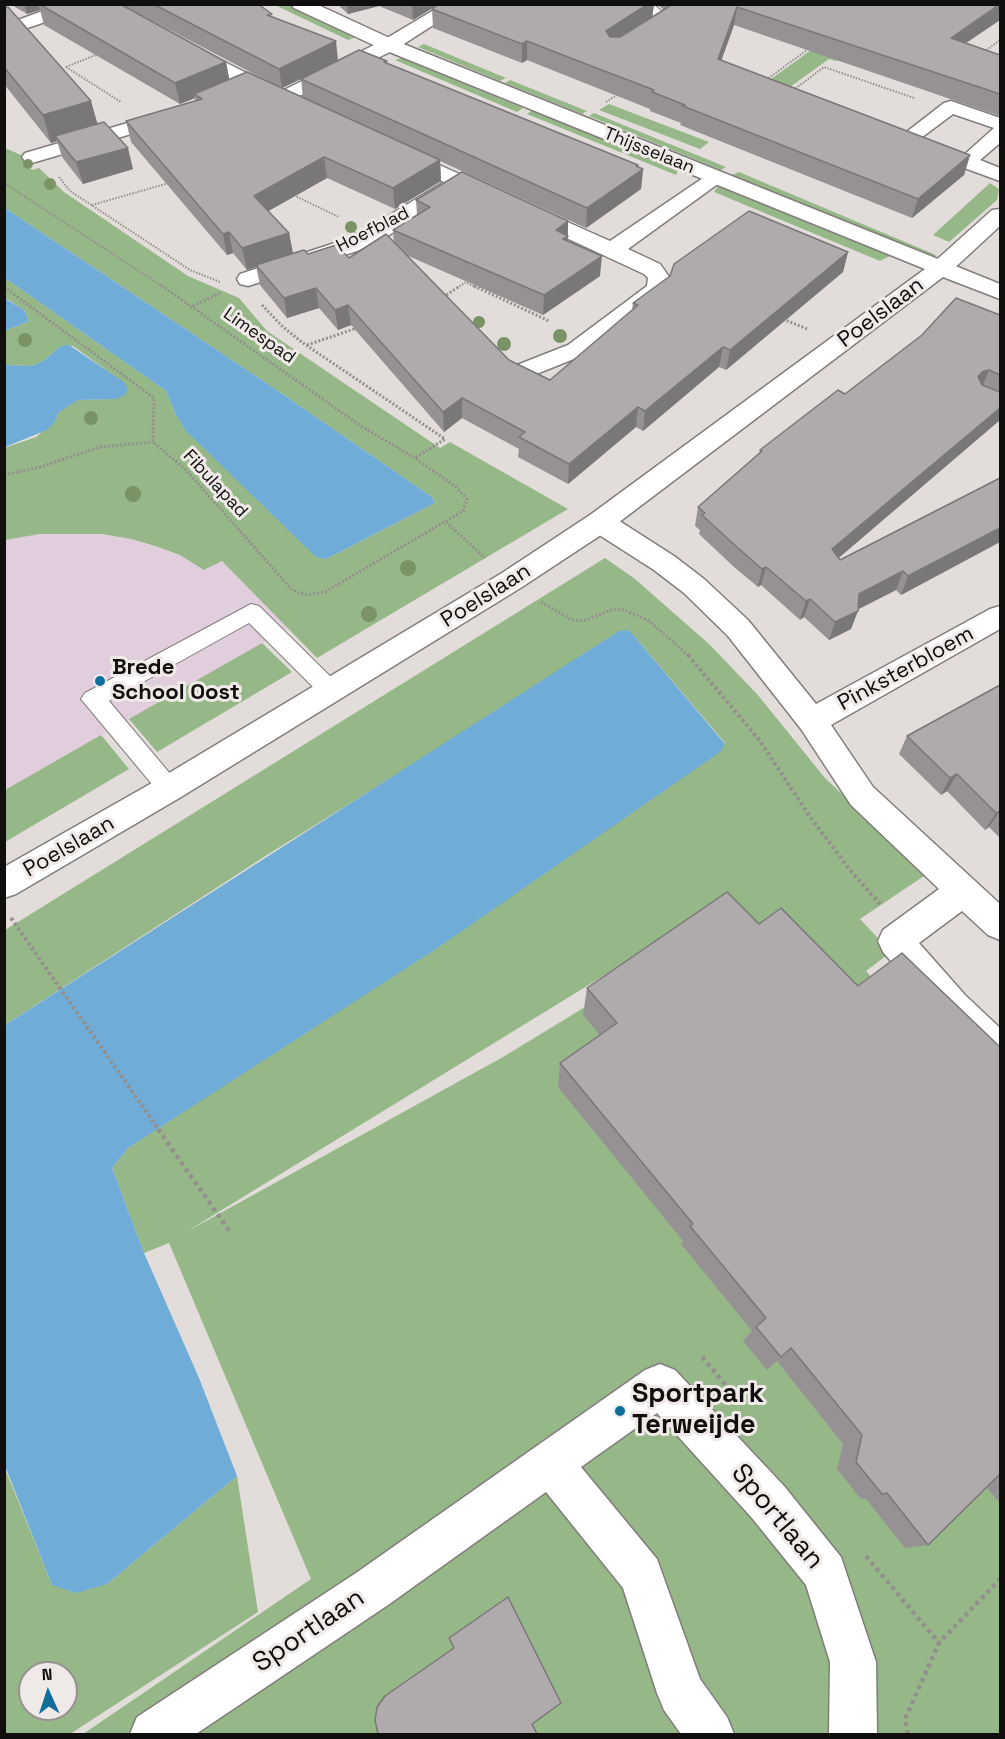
<!DOCTYPE html>
<html>
<head>
<meta charset="utf-8">
<style>
  body { margin:0 }
  #map { position:relative; width:1005px; height:1739px; overflow:hidden; background:#e2ddda; font-family:"Space Grotesk",sans-serif }
  canvas { display:block }
  .frame { position:absolute; inset:0; border:6px solid #100f0e; pointer-events:none }
  .north { position:absolute; left:18px; top:1661px; width:60px; height:60px; box-sizing:border-box; background:#efeae8; border:2px solid #969291; border-radius:50%; rotate:357deg; font-size:16px; font-weight:700; line-height:24px; text-align:center; color:#100f0e }
  .north::after { content:''; display:block; margin:auto; width:21px; height:27px; background:#106e9c; clip-path:polygon(50% 0,100% 100%,50% 72%,0 100%) }
</style>
</head>
<body>
<div id="map">
<canvas width="1005" height="1739"></canvas>
<div class="frame"></div>
<div class="north">N</div>
</div>
<script>
const c = document.querySelector('canvas').getContext('2d');
c.lineJoin = 'round';
function fillPath(path, color) { c.fillStyle = color; c.fill(path, 'evenodd'); }
const poly = rows => new Path2D(rows.map(r => 'M' + r).join(''));
function stroke(path, color, width, dash) { c.strokeStyle = color; c.lineWidth = width; c.lineCap = dash ? 'butt' : 'round'; c.setLineDash(dash || []); c.stroke(path); }
function drawText(font, color, halo, rows, align = 'center') {
  c.font = font + ' "Space Grotesk",sans-serif'; c.lineWidth = 6; c.setLineDash([]); c.textBaseline = 'middle'; c.strokeStyle = halo; c.fillStyle = color; for (const [text, x, y, turn = 0] of rows) {
    c.save(); c.translate(x, y); c.rotate((+turn || 0) * Math.PI / 180); c.textAlign = isNaN(turn) ? turn : align; if (halo) c.strokeText(text, 0, 0); c.fillText(text, 0, 0); c.restore();
  }
}
const education = poly([
  [40,534,102,534,131,539,180,555,204,570,222,561,289,628,5,790,5,540]
]);
const green = poly([
  [275,5,293,5,356,37,348,40],
  [854,19,882,29,836,61,829,59,762,107,742,100],
  [424,44,506,78,500,81,418,47],
  [401,58,523,108,517,112,395,60],
  [510,80,587,111,582,114,505,83],
  [609,104,709,142,700,149,599,110],
  [533,110,678,170,676,175,527,114],
  [594,113,726,167,721,170,589,116],
  [5,148,21,155,32,170,39,168,64,192,188,276,239,298,267,331,440,448,450,442,568,509,317,658,222,561,204,570,180,555,155,546,131,539,102,534,40,534,5,540,4,448,36,437,54,422,59,412,66,406,78,400,109,399,128,389,124,383,73,346,61,346,43,361,32,366,5,365,5,331,29,321,24,310,5,298,5,278,166,391,176,415,326,559,435,503,432,497,281,393,5,208],
  [739,172,936,255,930,259,727,177],
  [990,183,999,189,997,200,949,242,933,235],
  [718,186,890,256,880,261,714,192],
  [605,558,635,579,709,644,757,694,825,778,927,874,860,919,891,952,866,971,1000,1122,1000,1734,83,1734,311,1579,169,1243,144,1253,112,1168,128,1148,725,743,629,630,267,855,5,1025,5,930],
  [706,913,718,926,503,1057,186,1232],
  [262,643,292,672,157,752,129,719],
  [101,735,129,769,5,842,5,790],
  [4,1466,52,1585,107,1584,237,1476,258,1612,70,1734,5,1734],
  [30,1673,66,1673,66,1709,30,1709]
]);
const water = poly([
  [5,208,281,393,432,497,435,503,326,559,316,557,186,431,176,415,166,391,5,278],
  [4,298,24,310,29,321,5,331],
  [69,345,125,383,128,389,125,395,116,399,78,400,59,412,54,423,47,430,5,447,5,365,32,366,43,361,61,346],
  [629,630,725,744,720,752,436,949,128,1148,112,1168,144,1253,199,1378,237,1476,107,1584,76,1593,52,1585,5,1466,5,1025,619,631]
]);
const pathFar3 = poly([
  [984,52,1000,40],
  [66,67,121,102],
  [66,67,98,54],
  [766,80,811,47],
  [791,92,824,67,914,98],
  [606,102,620,93],
  [59,177,70,191,190,270,220,282],
  [4,183,165,288],
  [291,194,339,217],
  [92,205,169,183],
  [467,283,477,288],
  [457,288,469,280]
]);
const pathFar2 = poly([
  [474,286,549,321],
  [4,287,154,398,153,442,185,469,292,590,306,595,325,592,463,511,467,499,456,487,415,458,361,426,162,286],
  [443,297,460,286],
  [262,305,283,327,303,343,445,439,415,458],
  [193,306,220,293],
  [783,319,807,329],
  [307,345,357,328],
  [4,475,40,467,100,447,153,442],
  [446,522,485,558],
  [541,602,572,620,583,621,614,609,625,610,649,621,689,656]
]);
const pathFar1 = poly([
  [688,655,760,741,810,817,851,871,880,904],
  [11,918,159,1130]
]);
const path = poly([
  [158,1129,230,1232],
  [702,1357,734,1395],
  [866,1556,939,1643],
  [908,1734,905,1719,939,1643,1000,1579]
]);
const lane = poly([
  [636,4,653,4,672,20,648,37,638,37,636,34,638,31,656,20,636,4],
  [251,604,259,606,339,685,343,691,339,697,331,700,323,697,249,623,109,701,182,788,179,795,170,798,161,795,81,699,85,693,251,604]
]);
const street = poly([
  [62,4,89,4,86,8,4,36,4,25,62,4],
  [444,4,466,4,396,49,283,104,268,99,181,55,179,51,181,47,195,47,282,91,382,41,444,4],
  [951,101,1000,118,1000,143,980,160,1000,168,1000,181,959,166,956,162,994,128,953,114,917,141,903,141,900,137,944,103,951,101],
  [172,110,179,112,182,116,179,120,32,163,25,161,22,157,25,153,172,110],
  [401,148,610,241,709,174,716,172,723,174,726,178,628,249,660,264,670,278,669,289,666,294,584,355,521,380,512,377,509,372,512,367,568,345,647,286,648,278,644,274,461,189,386,237,357,251,248,286,240,284,237,279,240,274,341,241,370,227,444,182,394,158,391,154,394,150,401,148],
  [1000,209,1000,226,949,273,941,275,933,273,930,268,933,263,992,210,1000,209],
  [600,513,610,515,674,556,704,579,748,620,816,704,990,609,1000,606,1000,629,831,725,873,787,1000,904,1000,940,988,935,962,911,919,943,965,995,1000,1028,1000,1069,987,1064,939,1017,883,952,878,941,883,930,939,889,851,805,801,729,728,636,684,593,654,570,590,529,587,522,590,515,600,513],
  [660,1364,675,1370,784,1486,841,1557,876,1662,877,1734,829,1734,830,1662,806,1585,752,1518,657,1413,581,1467,657,1559,700,1679,727,1717,734,1734,681,1734,664,1710,657,1693,623,1588,546,1492,388,1605,196,1734,130,1734,137,1717,356,1573,645,1370,660,1364]
]);
const secondary = poly([
  [291,4,316,4,396,41,1000,284,1000,299,943,277,610,529,522,587,181,797,16,894,4,898,4,867,159,779,502,573,590,515,925,269,382,49,294,8,291,4]
]);
const trees = [
  [28,164,5],
  [50,184,6],
  [351,227,6],
  [479,322,6],
  [560,336,7],
  [25,340,7],
  [504,344,7],
  [91,418,7],
  [133,494,8],
  [408,568,8],
  [369,614,8]
];
const wall = poly([
  [10,4,120,4,226,62,229,79,275,85,120,4,258,4,273,17,338,60,387,61,387,64,643,169,641,189,586,228,440,161,441,181,395,209,327,178,268,211,289,233,293,253,308,254,349,258,394,243,393,230,417,215,416,200,568,221,568,241,600,276,543,315,406,255,509,360,550,380,632,310,633,303,848,252,843,272,726,370,719,367,643,431,636,427,568,484,518,457,519,449,462,418,444,432,351,325,338,330,319,308,287,318,260,285,256,266,247,270,233,253,227,255,131,142,126,121,195,101,195,98,180,104,44,25,40,10,27,14],
  [301,79,303,98,282,88],
  [337,4,439,4,413,20,379,6,348,14],
  [439,4,654,4,652,17,664,10,657,4,1000,4,1000,20,966,43,1000,55,1000,116,734,25,721,61,970,155,964,175,912,218,680,125,681,123,650,111,650,109,572,78,527,60,522,63,433,28,432,9],
  [4,8,97,124,133,169,83,184,62,157,57,141,51,143,4,84],
  [1000,315,1000,420,838,558,840,560,1000,478,1000,542,901,595,896,590,858,609,851,629,829,640,804,617,800,620,761,585,758,587,734,567,699,534,700,530,695,526,698,507,759,453,760,450,845,394],
  [1000,685,1000,838,989,827,985,830,947,791,941,795,899,754,907,736],
  [759,924,858,986,1000,1047,1000,1503,987,1488,928,1545,905,1548,866,1499,861,1499,837,1469,843,1444,777,1361,767,1370,743,1341,752,1331,681,1244,683,1241,558,1087,560,1063,600,1035,583,1015,587,988]
]);
const shadedWall = poly([
  [24,4,38,4,40,10,27,14],
  [347,4,379,4,379,6,348,14],
  [412,4,439,4,413,20],
  [648,4,654,4,652,20,605,50,606,31],
  [1000,5,1000,20,945,57,951,38],
  [737,7,734,25,715,78,718,59],
  [336,41,338,61,282,88,279,69],
  [527,41,527,60,522,63,522,44],
  [226,62,230,83,194,94,195,98,180,104,175,83],
  [91,101,99,129,55,136,57,141,51,143,43,115],
  [128,148,133,169,83,184,76,162],
  [970,155,964,175,912,218,918,199],
  [324,157,327,178,258,217,254,196],
  [440,160,441,181,395,209,393,188],
  [638,165,637,173,643,169,641,189,586,228,587,208],
  [568,221,567,255,556,230],
  [229,232,233,253,227,255,223,234],
  [289,233,293,254,247,270,242,248],
  [848,252,843,272,726,370,730,350],
  [602,256,600,276,543,315,544,295],
  [316,288,319,308,287,318,284,298],
  [348,305,351,325,338,330,335,310],
  [723,347,719,367,643,431,645,411],
  [989,370,981,390,978,377,982,372],
  [462,398,462,418,444,432,443,412],
  [638,407,636,427,568,484,569,464],
  [1000,408,1000,420,827,568,832,549],
  [1000,528,1000,542,901,595,908,576],
  [766,567,761,585,758,587,762,569],
  [903,571,896,590,853,612,859,594],
  [810,599,804,617,800,620,806,601],
  [858,611,851,629,829,640,835,622],
  [957,774,947,791,941,795,950,778],
  [1000,811,989,827,985,830,996,813]
]);
const building = poly([
  [39,4,120,4,226,62,175,83,39,4],
  [153,4,258,4,272,14,267,15,336,41,279,69,153,4],
  [439,4,648,4,606,31,610,37,620,37,673,4,1000,4,951,38,1000,55,1000,94,737,7,718,59,970,155,918,199,683,106,685,105,652,92,654,90,573,59,527,41,522,44,432,9,439,4],
  [8,7,91,101,43,115,4,67,4,8,8,7],
  [359,50,387,61,384,62,638,165,636,166,643,169,587,208,301,79,359,50],
  [247,72,440,160,393,188,324,157,254,196,289,233,242,248,229,232,223,234,126,121,202,99,194,94,247,72],
  [104,122,128,148,76,162,55,136,104,122],
  [462,172,568,221,556,230,568,236,563,239,602,256,544,295,393,230,430,207,416,200,462,172],
  [749,211,848,252,730,350,723,347,645,411,638,407,569,464,519,437,525,432,462,398,443,412,348,305,335,310,316,288,284,298,256,265,304,250,308,254,336,245,349,258,386,234,509,360,550,380,638,305,633,303,670,276,674,264,749,211],
  [956,298,1000,315,1000,375,989,370,982,372,978,377,982,385,1000,392,1000,408,832,549,840,560,1000,478,1000,528,908,576,903,571,859,594,858,611,835,622,810,599,806,601,766,567,762,569,738,548,702,515,705,513,698,507,762,451,760,450,808,413,838,390,845,394,922,335,956,298],
  [1000,685,1000,812,1000,811,996,813,957,774,950,778,907,736,1000,685],
  [727,892,759,924,781,908,858,986,902,953,1000,1047,1000,1474,928,1545,887,1493,882,1494,856,1462,862,1435,791,1348,781,1357,756,1327,766,1318,690,1226,693,1224,560,1063,617,1023,587,988,727,892],
  [508,1597,561,1703,532,1724,537,1734,378,1734,375,1720,377,1707,385,1696,454,1648,449,1638,508,1597]
]);
const markers = [
  [100,681,6,"#106e9c"],
  [620,1411,6,"#106e9c"]
];
const farStreetnames = [
  ["Thijsselaan",649,151,22],
  ["Hoefblad",373,230,-27],
  ["Limespad",259,336,35],
  ["Fibulapad",215,484,47]
];
const streetNames = [
  ["Poelslaan",881,313,-37],
  ["Poelslaan",486,596,-32],
  ["Pinksterbloem",906,669,-29],
  ["Poelslaan",69,847,-30]
];
const poiNames = [
  ["Brede",112,668],
  ["School Oost",112,693]
];
const nearPoinames = [
  ["Sportpark",632,1395],
  ["Terweijde",632,1426]
];
const nearStreetnames = [
  ["Sportlaan",777,1517,50],
  ["Sportlaan",309,1631,-34]
];
fillPath(education, '#e1cedd');
fillPath(green, '#96b888');
fillPath(water, '#70acd8');
stroke(lane, '#817d7a', 2);
stroke(street, '#817d7a', 3);
stroke(secondary, '#817d7a', 3);
stroke(pathFar3, '#938f8d', 2, [1.5, 1.5]);
stroke(pathFar2, '#938f8d', 3, [2, 2]);
stroke(pathFar1, '#938f8d', 4, [3, 3]);
stroke(path, '#938f8d', 4.5, [4, 4]);
fillPath(lane, '#fff');
fillPath(street, '#fff');
fillPath(secondary, '#fff');
c.fillStyle = '#7a9364';
for (const [x, y, r] of trees) { c.beginPath(); c.arc(x, y, r, 0, 2 * Math.PI); c.fill(); }
fillPath(wall, '#969294');
fillPath(shadedWall, '#7a7778');
fillPath(building, '#afaaac');
stroke(building, '#7a7778', 1.5);
for (const [x, y, r, color] of markers) { const dot = new Path2D(); dot.arc(x, y, r, 0, 2 * Math.PI); c.fillStyle = color; c.fill(dot); stroke(dot, '#efeae8', 2); }
drawText('18px', '#100f0e', '#efeae8', farStreetnames);
drawText('22px', '#100f0e', '#efeae8', streetNames);
drawText('bold 22px', '#100f0e', '#efeae8', poiNames, 'left');
drawText('bold 27px', '#100f0e', '#efeae8', nearPoinames, 'left');
drawText('27px', '#100f0e', '#efeae8', nearStreetnames);
</script>
</body>
</html>
